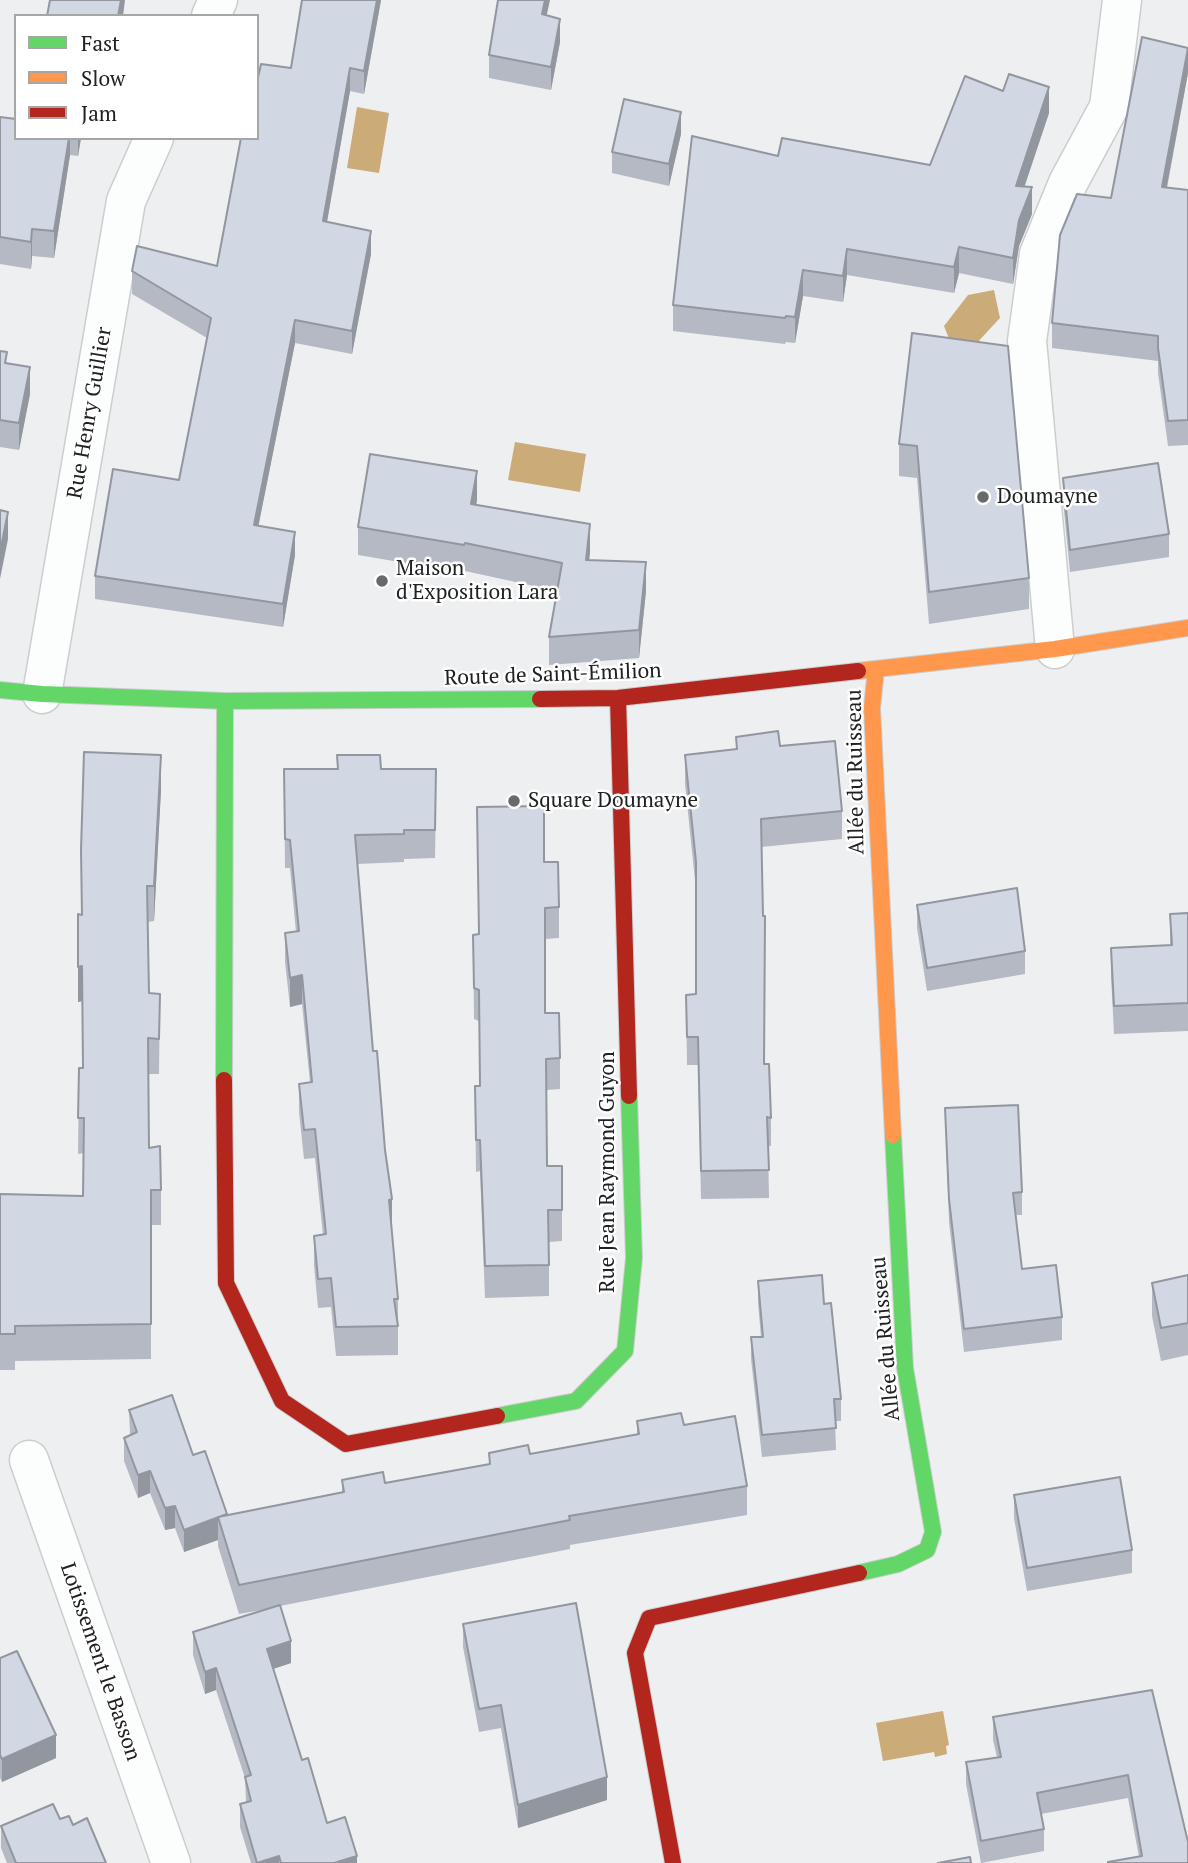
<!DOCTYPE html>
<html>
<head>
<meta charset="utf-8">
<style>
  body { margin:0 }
  #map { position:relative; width:1188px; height:1863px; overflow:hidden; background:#eeeff1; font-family:"PT Serif",serif }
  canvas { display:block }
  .legend { position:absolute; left:14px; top:14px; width:245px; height:126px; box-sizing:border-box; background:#fff; border:2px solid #a6a6a7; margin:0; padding:9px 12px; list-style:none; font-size:21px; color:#202122 }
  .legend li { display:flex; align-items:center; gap:14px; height:35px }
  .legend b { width:35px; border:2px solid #a6a6a7 }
</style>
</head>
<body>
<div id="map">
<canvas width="1188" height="1863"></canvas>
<ul class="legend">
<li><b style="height:9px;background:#63d668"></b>Fast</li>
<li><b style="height:9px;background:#ff974d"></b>Slow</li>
<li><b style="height:9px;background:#b3261e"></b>Jam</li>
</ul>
</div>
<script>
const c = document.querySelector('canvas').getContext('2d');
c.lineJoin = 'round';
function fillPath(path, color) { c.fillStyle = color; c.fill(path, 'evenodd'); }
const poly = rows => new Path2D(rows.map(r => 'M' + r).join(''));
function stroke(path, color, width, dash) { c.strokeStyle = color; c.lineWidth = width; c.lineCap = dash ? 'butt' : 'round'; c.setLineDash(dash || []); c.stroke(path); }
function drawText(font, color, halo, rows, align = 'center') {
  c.font = font + ' "PT Serif",serif'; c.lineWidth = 5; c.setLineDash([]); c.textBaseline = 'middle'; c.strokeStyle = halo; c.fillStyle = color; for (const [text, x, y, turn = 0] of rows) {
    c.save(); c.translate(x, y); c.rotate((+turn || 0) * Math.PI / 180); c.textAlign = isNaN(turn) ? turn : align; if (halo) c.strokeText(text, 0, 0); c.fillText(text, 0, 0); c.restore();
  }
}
const water = poly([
  [357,107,389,113,379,173,347,168],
  [994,290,1000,318,974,346,952,346,944,326,968,295],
  [515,442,586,454,580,492,508,480],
  [943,1711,949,1745,946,1746,947,1754,935,1757,934,1752,883,1761,876,1723]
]);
const street = poly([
  [211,16,218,0],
  [1055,649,1027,341,1039,254,1068,183,1109,107,1122,0],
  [42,694,126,201,154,138],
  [29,1460,171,1863]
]);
const fast = poly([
  [0,690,42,694,225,701,540,699],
  [224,1080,225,701],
  [497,1416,576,1401,625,1351,634,1258,629,1096],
  [859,1573,898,1564,927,1550,933,1532,905,1368,893,1135]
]);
const slow = poly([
  [876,669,872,708,893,1135],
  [858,671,1055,649,1188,628]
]);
const jam = poly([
  [618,698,629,1096],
  [540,699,618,698,858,671],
  [224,1080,226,1283,282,1401,346,1444,497,1416],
  [673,1863,635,1653,649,1618,859,1573]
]);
const wall = poly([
  [381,0,364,94,350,91,327,222,371,254,352,354,295,343,258,526,295,555,283,627,95,599,95,576,179,480,207,338,132,294,132,271,217,266,291,68],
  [560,42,551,90,489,78,489,55],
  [1188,48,1188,73,1167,188,1188,190,1188,445,1168,446,1158,373,1158,361,1052,348,1052,323,1111,198],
  [1049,113,1024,187,1032,214,1019,246,1013,284,959,273,954,293,847,275,843,302,803,296,795,343,786,342,785,344,673,331,673,305,778,156,930,165],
  [0,117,16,138,81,138,78,156,70,155,54,258,32,256,31,269,0,264],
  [681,134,669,186,612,173,612,152],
  [912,333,1029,578,1029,609,929,624,917,478,899,476,899,444],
  [0,351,7,363,30,394,19,450,0,447],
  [1063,478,1169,534,1169,557,1070,572,1063,501],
  [477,500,476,505,590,552,589,561,646,591,639,658,549,665,549,637,557,591,465,571,464,573,358,555,358,527],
  [736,737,780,746,842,811,842,839,761,847,764,1064,771,1118,771,1146,768,1146,769,1198,701,1199,698,1065,687,1065,686,995,696,994,696,890,685,784,685,755,736,749],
  [284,769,381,769,436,798,435,858,404,859,404,862,357,864,373,1051,392,1228,391,1228,398,1299,398,1355,336,1356,331,1307,318,1308,314,1265,314,1236,323,1235,315,1158,304,1159,299,1112,299,1084,310,1082,302,1004,290,1007,285,962,285,933,296,932,290,868,285,868],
  [161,790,154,921,148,922,149,993,160,994,159,1074,148,1074,149,1148,161,1190,161,1225,151,1225,151,1359,15,1361,15,1370,0,1370,0,1194,83,1196,84,1153,78,1154,79,1068,82,1068,82,1001,78,1002,78,914,82,914,81,850],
  [544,862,559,907,559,938,545,939,545,1013,560,1058,560,1089,546,1090,547,1166,562,1166,562,1241,549,1242,549,1296,485,1298,480,1171,476,1172,475,1086,479,1086,479,1021,474,1019,473,935,478,934],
  [917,905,1025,951,1025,974,927,991,917,928],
  [1188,913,1188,1031,1114,1034,1111,976,1111,948,1170,945,1170,914],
  [945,1108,1022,1192,1022,1215,1015,1215,1022,1269,1062,1317,1062,1340,964,1352,949,1222],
  [1188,1275,1188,1355,1161,1361,1152,1316,1152,1283],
  [758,1281,824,1304,841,1399,841,1421,835,1421,836,1450,762,1457,751,1359,751,1337,761,1337,758,1303],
  [129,1410,193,1455,227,1515,342,1492,342,1480,385,1483,489,1464,489,1453,530,1454,637,1435,637,1421,684,1425,747,1486,747,1515,570,1545,570,1549,280,1606,291,1663,273,1669,302,1760,327,1823,357,1863,251,1863,240,1827,240,1804,246,1802,245,1778,216,1690,205,1694,193,1655,193,1632,273,1608,239,1614,218,1546,218,1540,184,1552,175,1528,165,1530,150,1493,138,1498,124,1461,124,1438,130,1435],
  [1014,1495,1132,1550,1132,1573,1027,1591,1014,1518],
  [463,1624,607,1800,518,1828,501,1728,479,1732,463,1647],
  [0,1658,56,1758,2,1782,0,1778],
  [1152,1690,1188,1842,1139,1857,1128,1798,1041,1814,1044,1829,1044,1851,981,1863,966,1784,966,1762,997,1757,993,1740,993,1717],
  [60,1819,73,1825,106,1863,7,1863,1,1848,1,1826]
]);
const shadedWall = poly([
  [121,0,125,0,123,16,118,16],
  [377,0,381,0,364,94,364,71],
  [545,0,550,0,542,37,542,14],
  [560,19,560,42,551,90,551,67],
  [1188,48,1188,73,1162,212,1162,187],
  [350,68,350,91,323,244,323,221],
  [1049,87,1049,113,1016,212,1016,186],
  [681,112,681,134,669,186,669,164],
  [69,138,70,138,70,155,54,258,54,231],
  [78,138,81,138,78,156],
  [1032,187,1032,214,1019,246,1013,284,1013,258,1019,220],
  [32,229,32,256,31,269,31,242],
  [371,231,371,254,352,354,352,331],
  [959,247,959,273,954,293,954,267],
  [847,249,847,275,843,302,843,276],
  [803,270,803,296,795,343,795,317],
  [295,320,295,343,254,548,254,525],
  [30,367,30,394,19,450,19,423],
  [477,471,477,500,471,533,471,504],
  [8,512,8,539,0,579,0,552],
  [590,524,590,552,586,589,586,560],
  [295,532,295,555,283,627,283,604],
  [646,562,646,591,639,658,639,630],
  [161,755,161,790,154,921,154,886],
  [82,966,82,1001,78,1002,78,967],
  [302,975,302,1004,290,1007,290,978],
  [392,1199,392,1228,389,1229,389,1200],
  [150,1471,150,1493,138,1498,138,1475],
  [175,1506,175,1528,165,1530,165,1508],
  [218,1518,218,1540,184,1552,184,1530],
  [291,1641,291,1663,267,1671,267,1649],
  [216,1668,216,1690,205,1694,205,1672],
  [56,1735,56,1758,2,1782,2,1759],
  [607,1777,607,1800,518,1828,518,1805],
  [279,1856,279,1863,260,1863],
  [357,1856,357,1863,334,1863]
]);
const building = poly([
  [50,0,121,0,118,16,47,16,50,0],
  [302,0,377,0,364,71,350,68,323,221,371,231,352,331,295,320,254,525,295,532,283,604,95,576,113,469,179,480,211,318,132,271,137,246,217,266,241,138,257,138,257,82,261,64,291,68,302,0],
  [498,0,545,0,542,14,560,19,551,67,489,55,498,0],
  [1142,37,1188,48,1162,187,1188,190,1188,420,1168,421,1158,348,1158,336,1052,323,1060,235,1077,194,1111,198,1142,37],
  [1009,74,1049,87,1016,186,1032,187,1019,220,1013,258,959,247,954,267,847,249,843,276,803,270,795,317,786,316,785,318,673,305,692,136,778,156,782,138,930,165,965,76,1003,91,1009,74],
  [624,99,681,112,669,164,612,152,624,99],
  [0,117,16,119,16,138,69,138,54,231,32,229,31,242,0,237,0,117],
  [912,333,1008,346,1029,578,929,592,917,446,899,444,912,333],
  [0,351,7,352,5,363,30,367,19,423,0,420,0,351],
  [370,454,477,471,471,504,590,524,586,560,646,562,639,630,549,637,562,563,465,543,464,545,358,527,370,454],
  [1158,463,1169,534,1070,550,1063,478,1158,463],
  [0,510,8,512,0,552,0,510],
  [778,731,780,746,835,741,842,811,761,819,763,916,765,916,764,1064,769,1064,771,1118,767,1117,769,1170,701,1171,698,1037,687,1037,686,995,696,994,696,862,685,755,737,749,736,737,778,731],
  [84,752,161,755,154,886,147,886,149,993,160,994,159,1039,148,1038,149,1148,160,1146,161,1190,151,1190,151,1324,15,1326,15,1334,0,1334,0,1194,83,1196,84,1118,78,1118,79,1068,83,1068,82,966,78,967,78,914,82,915,81,850,84,752],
  [337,755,380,755,381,769,436,769,435,830,404,830,404,834,355,835,373,1051,377,1051,385,1150,392,1199,389,1200,398,1299,394,1299,398,1326,336,1327,331,1278,318,1279,314,1236,326,1234,315,1129,304,1130,299,1084,312,1082,302,975,290,978,285,933,299,931,290,840,285,839,284,769,338,769,337,755],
  [544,806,544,862,558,862,559,907,545,908,545,1013,559,1013,560,1058,546,1059,547,1166,562,1166,562,1210,548,1210,549,1265,485,1266,480,1140,476,1140,475,1086,480,1086,479,990,474,988,473,935,479,934,477,807,544,806],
  [1017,888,1025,951,927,968,917,905,1017,888],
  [1188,913,1188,1003,1114,1006,1111,948,1172,945,1170,914,1188,913],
  [1018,1105,1022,1192,1013,1193,1022,1269,1056,1265,1062,1317,964,1329,949,1199,945,1108,1018,1105],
  [822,1275,824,1304,831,1303,841,1399,834,1399,836,1428,762,1435,751,1337,763,1337,758,1281,822,1275],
  [1188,1275,1188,1323,1161,1328,1152,1283,1188,1275],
  [172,1395,193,1455,205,1451,227,1514,184,1530,175,1506,165,1508,150,1471,138,1475,124,1438,137,1432,129,1410,172,1395],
  [681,1413,684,1425,735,1416,747,1486,569,1516,570,1520,239,1585,218,1517,344,1492,342,1480,383,1472,385,1483,490,1464,489,1453,528,1445,530,1454,639,1434,637,1421,681,1413],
  [1120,1477,1132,1550,1027,1568,1014,1495,1120,1477],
  [576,1603,607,1777,518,1805,501,1705,479,1709,463,1624,576,1603],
  [280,1605,291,1641,267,1649,302,1760,308,1758,327,1823,345,1817,357,1856,334,1863,281,1863,279,1856,257,1863,240,1804,251,1801,245,1777,251,1775,216,1668,205,1672,193,1632,280,1605],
  [17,1651,56,1735,2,1759,0,1755,0,1658,17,1651],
  [1152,1690,1188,1842,1188,1863,1108,1863,1108,1862,1142,1856,1128,1775,1037,1793,1044,1829,981,1841,966,1762,1001,1757,993,1717,1152,1690],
  [53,1804,60,1819,69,1816,73,1825,87,1818,106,1863,16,1863,1,1826,53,1804],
  [970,1857,971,1863,938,1863,970,1857]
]);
const markers = [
  [983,497,7,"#68696a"],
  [382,581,7,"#68696a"],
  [514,801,7,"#68696a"]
];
const streetNames = [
  ["Rue Henry Guillier",90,413,-80],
  ["Route de Saint-Émilion",553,675,-2],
  ["Allée du Ruisseau",856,772,-91],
  ["Rue Jean Raymond Guyon",608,1172,-90],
  ["Allée du Ruisseau",886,1339,-95],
  ["Lotissement le Basson",100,1662,71]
];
const poiNames = [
  ["Doumayne",997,497],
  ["Maison",396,569],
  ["d'Exposition Lara",396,593],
  ["Square Doumayne",528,801]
];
fillPath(water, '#cbab77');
stroke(street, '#cccdce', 41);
stroke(fast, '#cccdce', 18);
stroke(slow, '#cccdce', 18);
stroke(jam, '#cccdce', 18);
stroke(street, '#fcfdfd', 38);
stroke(fast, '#63d668', 16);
stroke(slow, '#ff974d', 16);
stroke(jam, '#b3261e', 16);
fillPath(wall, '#b4b9c3');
fillPath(shadedWall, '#92969f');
fillPath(building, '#d1d7e3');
stroke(building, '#92969f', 2);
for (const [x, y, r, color] of markers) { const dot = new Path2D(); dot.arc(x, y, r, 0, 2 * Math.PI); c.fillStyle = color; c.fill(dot); stroke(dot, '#fff', 2.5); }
drawText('21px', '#202122', '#fff', streetNames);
drawText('21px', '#202122', '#fff', poiNames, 'left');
</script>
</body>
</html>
